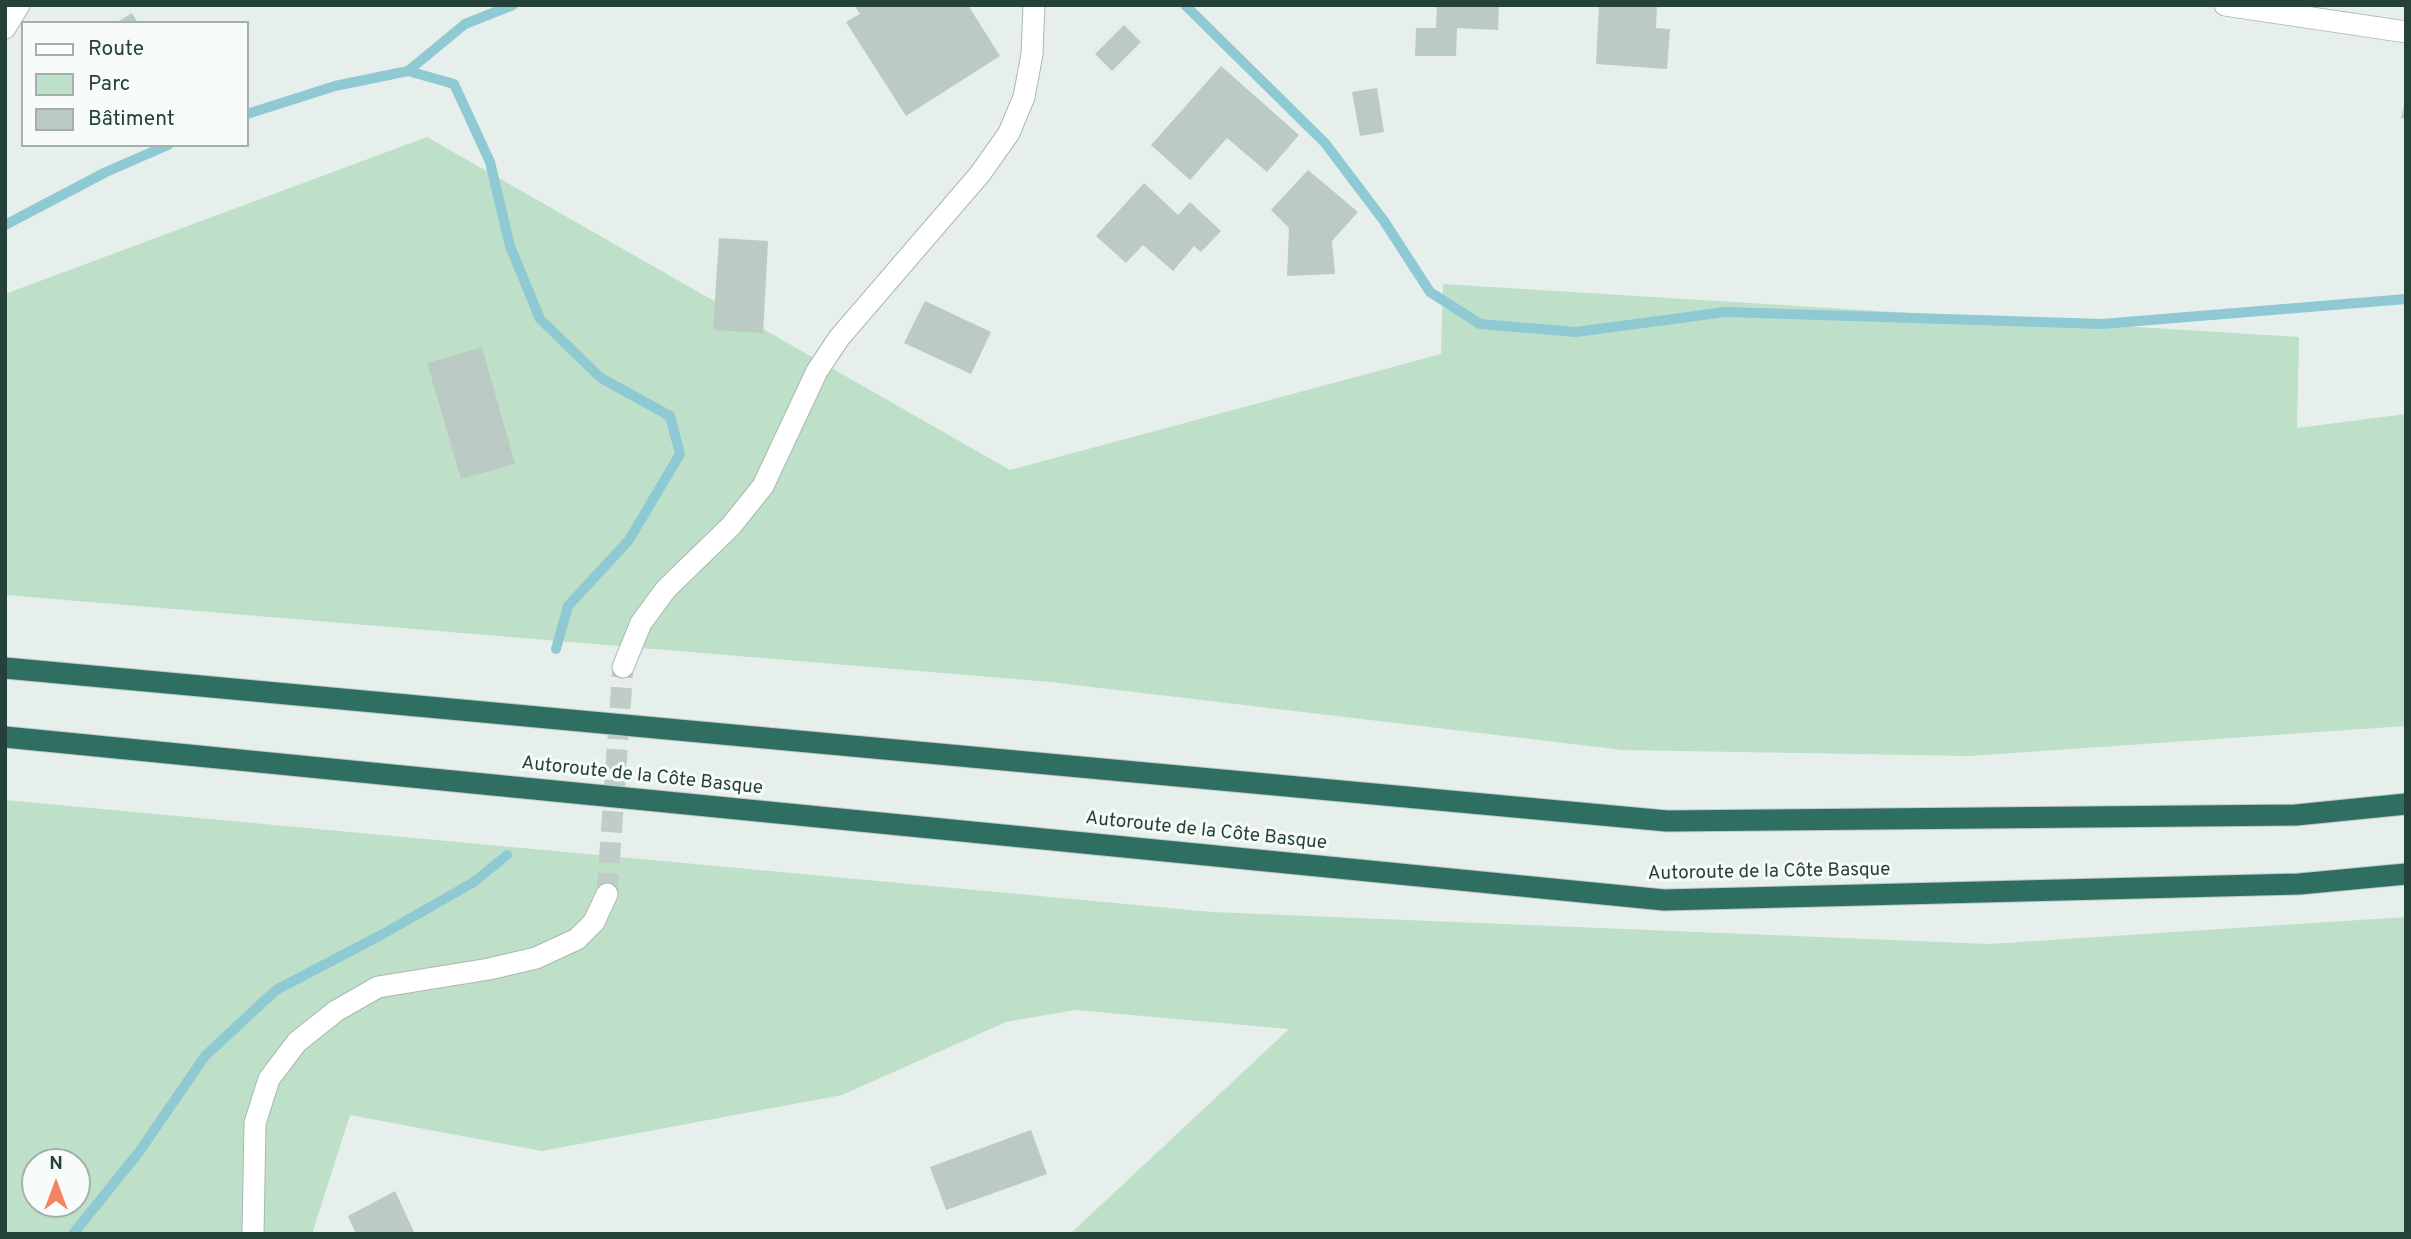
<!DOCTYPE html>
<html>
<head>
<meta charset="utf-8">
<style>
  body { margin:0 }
  #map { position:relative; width:2411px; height:1239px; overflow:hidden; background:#e6efeb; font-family:Overpass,sans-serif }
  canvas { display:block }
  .frame { position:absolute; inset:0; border:7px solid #24423a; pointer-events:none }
  .legend { position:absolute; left:21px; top:21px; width:228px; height:126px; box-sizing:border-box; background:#f7fbf9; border:2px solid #a3b1ad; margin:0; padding:9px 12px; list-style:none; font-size:21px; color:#24423a }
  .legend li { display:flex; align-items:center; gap:14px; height:35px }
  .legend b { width:35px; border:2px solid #a3b1ad }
  .north { position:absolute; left:21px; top:1148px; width:70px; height:70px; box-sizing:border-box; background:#f7fbf9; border:2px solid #a3b1ad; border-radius:50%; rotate:0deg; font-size:19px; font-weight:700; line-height:28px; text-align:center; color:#24423a }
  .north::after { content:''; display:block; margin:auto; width:24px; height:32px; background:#f4845f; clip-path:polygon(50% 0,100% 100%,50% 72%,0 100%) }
</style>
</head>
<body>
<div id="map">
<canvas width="2411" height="1239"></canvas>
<div class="frame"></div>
<ul class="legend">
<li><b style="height:9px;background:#fff"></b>Route</li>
<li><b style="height:19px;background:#bfe0c8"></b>Parc</li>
<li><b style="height:19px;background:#bbcac4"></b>Bâtiment</li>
</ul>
<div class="north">N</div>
</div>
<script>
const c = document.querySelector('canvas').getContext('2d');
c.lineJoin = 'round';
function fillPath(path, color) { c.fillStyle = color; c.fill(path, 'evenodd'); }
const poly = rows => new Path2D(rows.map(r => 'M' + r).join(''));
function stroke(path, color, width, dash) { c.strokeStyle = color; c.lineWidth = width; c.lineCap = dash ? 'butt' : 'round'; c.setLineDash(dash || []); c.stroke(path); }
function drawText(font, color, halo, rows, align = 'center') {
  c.font = font + ' Overpass,sans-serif'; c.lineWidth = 6; c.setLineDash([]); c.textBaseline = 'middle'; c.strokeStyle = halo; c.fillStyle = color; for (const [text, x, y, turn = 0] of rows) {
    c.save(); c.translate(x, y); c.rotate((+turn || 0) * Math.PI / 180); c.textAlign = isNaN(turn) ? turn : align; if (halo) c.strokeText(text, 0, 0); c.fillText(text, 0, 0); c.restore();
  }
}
const green = poly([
  [427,137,1010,470,1441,354,1443,284,2299,337,2297,428,2406,414,2406,726,1969,756,1623,750,1050,682,5,595,5,294],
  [5,800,1212,912,1989,944,2406,917,2406,1234,1070,1234,1289,1029,1075,1010,1006,1022,842,1095,542,1151,350,1115,312,1234,5,1234],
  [35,1162,77,1162,77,1204,35,1204]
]);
const stream = poly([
  [1185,5,1325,143,1384,221,1430,292,1480,324,1576,332,1725,312,2102,324,2406,299],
  [408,71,465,24,513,5],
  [247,114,335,86,408,71,454,84,490,162,510,246,540,319,601,378,670,416,680,454,629,540,568,606,556,649],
  [5,225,106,172,168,145],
  [73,1234,139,1152,205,1056,276,990,383,934,474,882,507,855]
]);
const building = poly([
  [854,5,968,5,1000,56,906,116,846,22,860,14],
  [1437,5,1499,5,1498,30,1457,28,1456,56,1415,56,1416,28,1436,28],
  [1599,5,1657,5,1656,28,1670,29,1667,69,1596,64],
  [132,13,138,23,116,23],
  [1124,25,1141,42,1112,71,1095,54],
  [1221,66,1299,135,1267,172,1227,138,1190,180,1151,145],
  [1377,88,1384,132,1360,136,1352,92],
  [2405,102,2406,102,2406,119,2401,118],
  [1308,170,1358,212,1332,241,1335,274,1287,276,1289,228,1271,210],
  [1144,183,1178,215,1190,202,1221,231,1201,252,1194,246,1173,271,1143,245,1126,263,1096,236],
  [719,238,768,241,763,333,713,330],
  [925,301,991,332,971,374,904,343],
  [482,347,515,464,461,479,427,363],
  [1031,1130,1047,1174,946,1210,930,1167],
  [395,1191,415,1234,356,1234,348,1216]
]);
const streetTunnel = poly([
  [607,894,623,667]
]);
const street = poly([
  [2225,5,2406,32],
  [5,28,19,5],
  [623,667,641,623,666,589,731,526,763,486,817,371,839,338,980,174,1009,133,1024,97,1032,54,1034,5],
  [253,1234,255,1123,269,1079,297,1042,336,1011,378,987,489,969,536,958,577,939,594,922,607,894]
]);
const highway = poly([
  [5,668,1667,821,2296,815,2406,804],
  [5,737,1664,900,2299,884,2406,874]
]);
const streetNames = [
  ["Autoroute de la Côte Basque",642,777,6],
  ["Autoroute de la Côte Basque",1206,832,6],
  ["Autoroute de la Côte Basque",1769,873,-1]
];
fillPath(green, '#bfe0c8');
stroke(stream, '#8ec9d4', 10);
fillPath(building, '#bbcac4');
stroke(streetTunnel, '#bfccc8', 21, [21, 10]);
stroke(street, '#a8b8b2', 23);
stroke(highway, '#c2cac8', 23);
stroke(street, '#fff', 21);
stroke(highway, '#2f6f62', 21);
drawText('19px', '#24423a', '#f7fbf9', streetNames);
</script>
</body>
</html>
